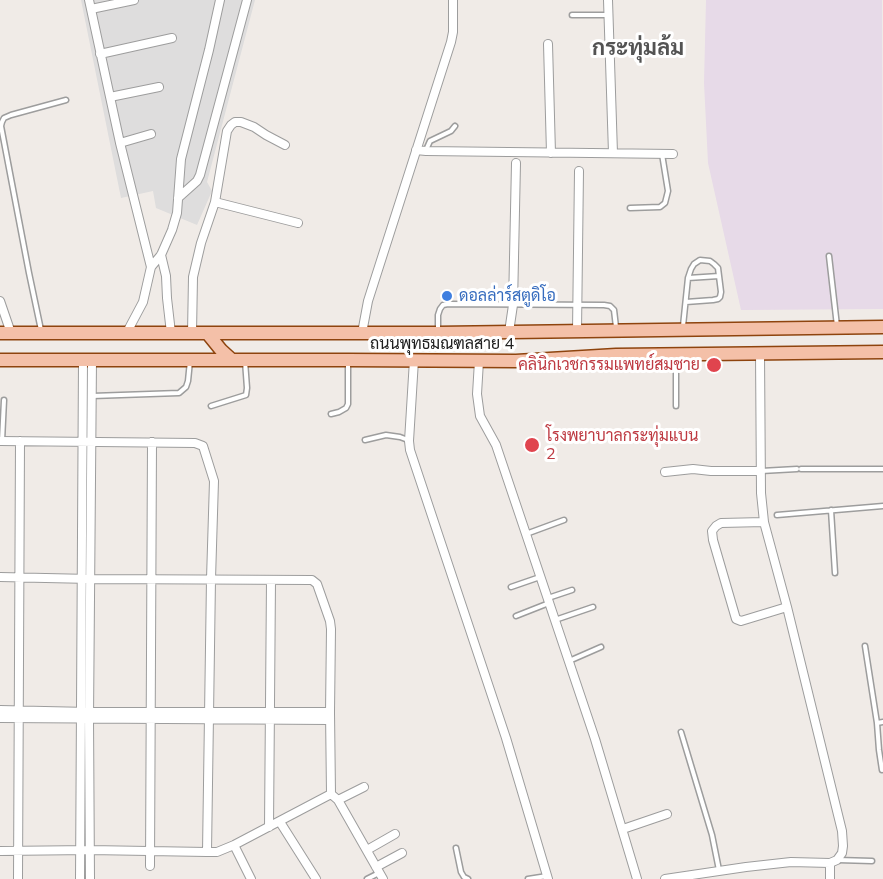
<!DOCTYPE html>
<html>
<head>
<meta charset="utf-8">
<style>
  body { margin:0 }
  canvas { display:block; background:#f0ebe7 }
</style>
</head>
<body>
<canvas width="883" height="879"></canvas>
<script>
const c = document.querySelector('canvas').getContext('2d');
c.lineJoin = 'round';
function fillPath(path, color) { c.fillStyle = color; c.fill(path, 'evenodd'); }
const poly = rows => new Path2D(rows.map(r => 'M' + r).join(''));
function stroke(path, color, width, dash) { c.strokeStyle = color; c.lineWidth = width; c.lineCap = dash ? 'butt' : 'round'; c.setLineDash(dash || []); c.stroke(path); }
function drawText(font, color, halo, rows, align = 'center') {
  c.font = font + ' Mulish,Sarabun,sans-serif'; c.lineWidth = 6; c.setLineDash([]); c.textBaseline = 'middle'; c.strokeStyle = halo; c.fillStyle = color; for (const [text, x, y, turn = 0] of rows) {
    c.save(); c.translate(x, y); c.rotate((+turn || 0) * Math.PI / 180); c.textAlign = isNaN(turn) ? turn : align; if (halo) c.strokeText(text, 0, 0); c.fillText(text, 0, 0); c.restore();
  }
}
const residential = poly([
  [81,0,255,0,207,182,212,191,197,225,156,208,153,191,121,198]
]);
const industrial = poly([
  [706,0,882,0,883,309,741,310,708,163,704,83]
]);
const lane = poly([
  [572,15,607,15],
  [426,150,430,141,451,131,455,126],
  [630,208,660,207,665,203,668,191,662,154],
  [829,256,837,326],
  [688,278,719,276],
  [683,326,688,278,691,269,694,264,700,260,710,261,714,264,718,268,721,292,720,297,718,299,713,300,686,302],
  [41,330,29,273,1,126,2,122,4,118,11,115,66,100],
  [438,331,438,315,440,309,443,305,448,304,604,305,610,306,614,310,616,327],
  [676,355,676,406],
  [92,396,179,393,186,387,188,381,190,361],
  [211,406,246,395,247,388,245,361],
  [331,414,339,412,346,408,348,404,348,363],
  [365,440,386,435,400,437,408,440],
  [2,441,4,400],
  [801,469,883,469],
  [761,471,797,469],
  [831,510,835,573],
  [777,515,883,506],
  [526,534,564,520],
  [511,587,540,577],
  [548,598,572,590],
  [516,616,549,603],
  [555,620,593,607],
  [865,646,877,723,883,722],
  [569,661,601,647],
  [877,723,879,750,882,770],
  [681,732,712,835,719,870],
  [456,848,461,872,464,877,468,879],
  [838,860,872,861],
  [367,879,379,873],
  [528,879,547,876]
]);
const street = poly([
  [89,0,120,143,151,267],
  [608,0,613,153],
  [91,9,134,0],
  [548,44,551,153],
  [100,54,172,38],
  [110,97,159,87],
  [120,143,151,134],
  [416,150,426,151,673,154],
  [178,198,197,181,200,175,247,0],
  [215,202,298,223],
  [161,255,166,276,167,298,171,333],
  [0,301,11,333],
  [577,331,579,171],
  [509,332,513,305,516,163],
  [192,333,193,277,201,243,215,202,227,131,231,125,235,122,241,122,254,127,266,135,285,145],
  [362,333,368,301,451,42,453,32,453,0],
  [126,334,143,302,151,267,161,255,172,230,177,213,181,159,209,50,220,0],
  [414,360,409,441,410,450,506,738,548,879],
  [479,361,477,394,480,416,496,445,526,534,595,739,637,879],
  [0,441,195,443,203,446,214,481,211,579,207,852,90,850,0,851],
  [665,472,693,469,711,471,760,471],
  [764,522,721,523,716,526,712,531,713,540,736,619,741,621,787,607],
  [0,577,91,579,312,580,317,584,330,621,331,629,330,712,331,794,234,845,217,852,207,852],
  [0,710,89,712,330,712],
  [0,718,330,720],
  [331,794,338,800,383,879],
  [338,800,364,787],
  [280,822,316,879],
  [269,827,271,580],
  [623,829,667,814],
  [234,845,251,879],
  [367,850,395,834],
  [150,866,152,442],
  [376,867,402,853],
  [18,879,20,441],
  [80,879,83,360],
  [90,879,89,718,92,360],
  [665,879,746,867,791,862,830,863,837,860,842,853,843,846,842,831,787,607,764,522,761,493,760,354],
  [830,879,830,863]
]);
const primary = poly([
  [0,333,438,333,883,327],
  [208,334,221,350,232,360],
  [0,360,348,360,516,361,616,355,883,352]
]);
const markers = [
  [447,296,6,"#3f7fe0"],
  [714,365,8,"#e0444e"],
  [532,445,8,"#e0444e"]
];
const shopNames = [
  ["ดอลล่าร์สตูดิโอ",459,296]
];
const streetNames = [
  ["ถนนพุทธมณฑลสาย 4",442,344]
];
const healthNames = [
  ["คลินิกเวชกรรมแพทย์สมชาย",700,365],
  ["โรงพยาบาลกระทุ่มแบน",546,436,"left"],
  ["2",546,454,"left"]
];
const districtNames = [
  ["กระทุ่มล้ม",638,48]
];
fillPath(residential, '#dedddd');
fillPath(industrial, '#e7dae8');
stroke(lane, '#9d9d9d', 7);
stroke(street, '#9d9d9d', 10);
stroke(primary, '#8e440e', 15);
stroke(lane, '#fff', 4);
stroke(street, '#fff', 8);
stroke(primary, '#f4c0a8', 12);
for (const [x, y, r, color] of markers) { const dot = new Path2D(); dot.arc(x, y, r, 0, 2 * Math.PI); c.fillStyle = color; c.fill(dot); stroke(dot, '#fff', 2); }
drawText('16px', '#366cbe', '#fff', shopNames, 'left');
drawText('16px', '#202020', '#fff', streetNames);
drawText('16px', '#be3a42', '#fff', healthNames, 'right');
drawText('bold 22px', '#535353', '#fff', districtNames);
</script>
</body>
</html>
